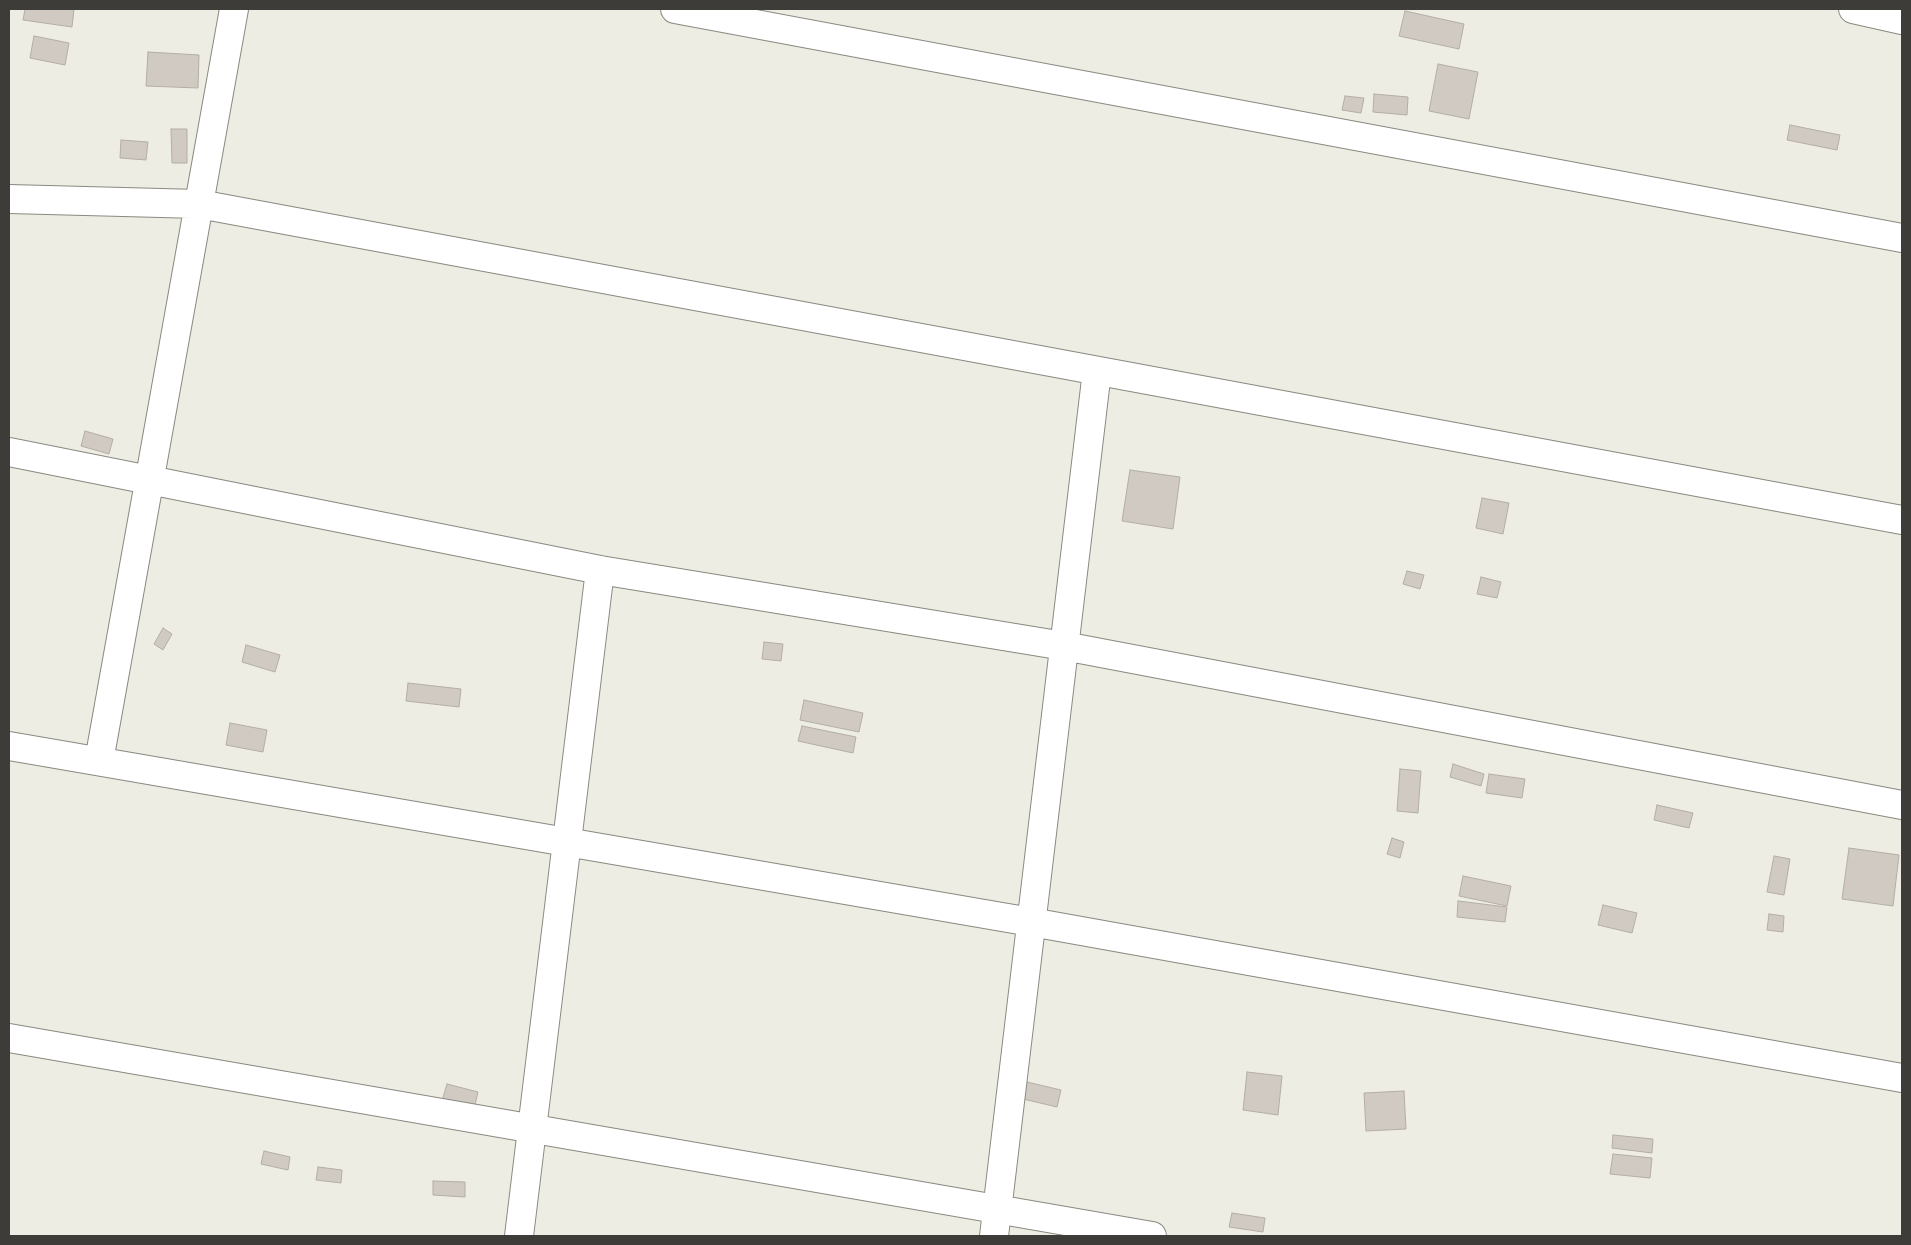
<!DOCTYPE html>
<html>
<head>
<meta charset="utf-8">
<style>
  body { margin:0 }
  #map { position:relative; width:1911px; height:1245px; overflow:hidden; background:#eeede3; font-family:Overpass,sans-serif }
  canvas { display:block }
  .frame { position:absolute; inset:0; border:10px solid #3d3c39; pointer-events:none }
</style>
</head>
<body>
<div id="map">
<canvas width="1911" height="1245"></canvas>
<div class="frame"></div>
</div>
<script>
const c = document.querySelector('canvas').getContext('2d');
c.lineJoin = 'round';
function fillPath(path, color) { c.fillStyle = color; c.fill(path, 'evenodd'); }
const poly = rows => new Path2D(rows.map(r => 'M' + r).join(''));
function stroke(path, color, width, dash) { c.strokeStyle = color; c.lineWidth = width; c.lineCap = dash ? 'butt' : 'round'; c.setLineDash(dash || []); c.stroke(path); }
const building = poly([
  [25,9,74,9,72,27,23,20,25,9],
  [1405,11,1464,24,1459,49,1399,36,1405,11],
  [34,36,69,43,65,65,30,58,34,36],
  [148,52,199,55,198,88,146,86,148,52],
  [1438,64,1478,72,1469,119,1429,111,1438,64],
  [1374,94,1408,97,1407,115,1373,112,1374,94],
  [1345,96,1364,98,1361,113,1342,110,1345,96],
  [1790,125,1840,135,1837,150,1787,140,1790,125],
  [171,129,187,129,187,163,172,163,171,129],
  [121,140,148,142,146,160,120,158,121,140],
  [85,431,113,439,109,454,81,446,85,431],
  [1130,470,1180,477,1173,529,1122,521,1130,470],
  [1482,498,1509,503,1503,534,1476,528,1482,498],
  [1407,571,1424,575,1420,589,1403,584,1407,571],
  [1481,577,1501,582,1497,598,1477,594,1481,577],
  [163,628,172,634,163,650,154,644,163,628],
  [764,642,783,644,781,661,762,659,764,642],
  [246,645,280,655,275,672,242,662,246,645],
  [408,683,461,689,459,707,406,701,408,683],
  [804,700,863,713,859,732,800,720,804,700],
  [230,723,267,730,263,752,226,745,230,723],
  [802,726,856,737,853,753,798,741,802,726],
  [1453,764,1484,774,1481,786,1450,777,1453,764],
  [1400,769,1421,771,1418,813,1397,811,1400,769],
  [1489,774,1525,779,1522,798,1486,793,1489,774],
  [1657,805,1693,813,1689,828,1654,820,1657,805],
  [1392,838,1404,842,1400,858,1387,854,1392,838],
  [1849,848,1899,855,1893,906,1842,899,1849,848],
  [1774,856,1790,859,1784,895,1767,892,1774,856],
  [1463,876,1511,886,1507,906,1459,896,1463,876],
  [1458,901,1507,907,1505,922,1457,917,1458,901],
  [1603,905,1637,913,1632,933,1598,925,1603,905],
  [1769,914,1784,916,1783,932,1767,930,1769,914],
  [1247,1072,1282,1076,1278,1115,1243,1110,1247,1072],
  [1027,1082,1061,1090,1057,1107,1023,1099,1027,1082],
  [447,1084,478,1092,474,1109,442,1101,447,1084],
  [1404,1091,1406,1129,1366,1131,1364,1093,1404,1091],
  [1613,1135,1653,1139,1652,1153,1612,1148,1613,1135],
  [264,1151,290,1157,288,1170,261,1164,264,1151],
  [1613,1154,1652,1158,1650,1178,1610,1174,1613,1154],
  [318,1167,342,1170,341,1183,316,1180,318,1167],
  [433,1181,465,1182,465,1197,433,1195,433,1181],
  [1232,1213,1265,1218,1263,1232,1229,1227,1232,1213]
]);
const street = poly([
  [675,9,1902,238],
  [1853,9,1902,20],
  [9,199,199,204,1902,520],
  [9,452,600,570,1064,646,1902,805],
  [9,746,1031,922,1902,1078],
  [99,761,234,9],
  [9,1038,1152,1236],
  [519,1236,600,570],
  [994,1236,1097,371]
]);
fillPath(building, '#d1cac3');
stroke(building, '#b4ada6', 1);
stroke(street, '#8a8981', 30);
stroke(street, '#fff', 28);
</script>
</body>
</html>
